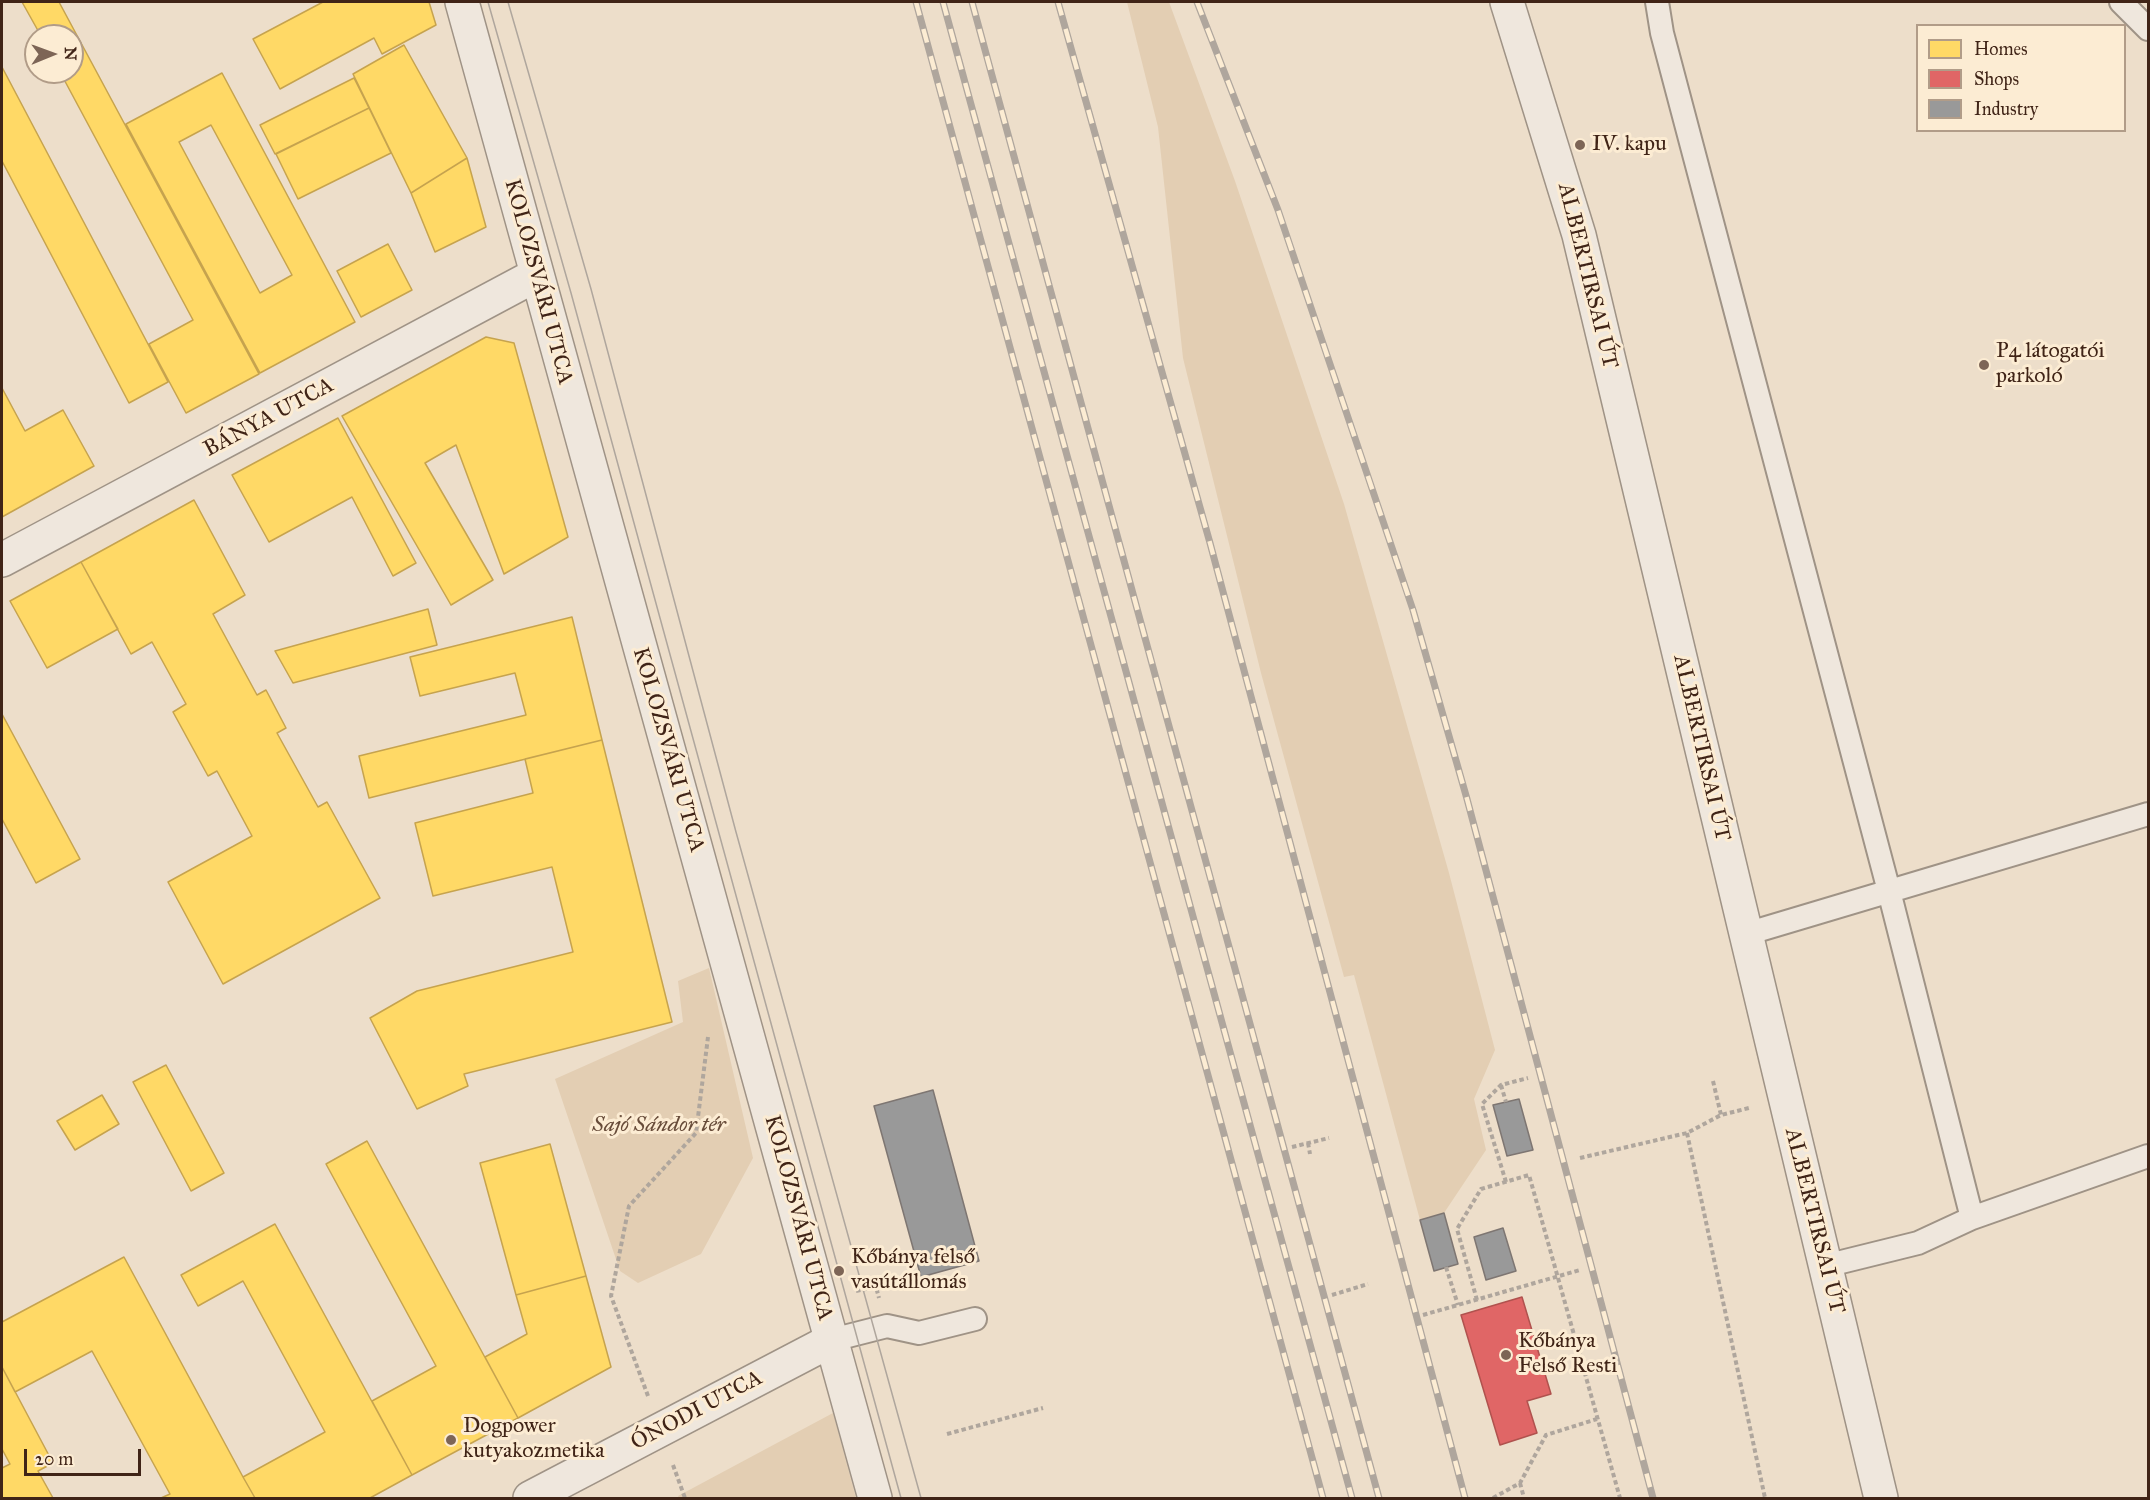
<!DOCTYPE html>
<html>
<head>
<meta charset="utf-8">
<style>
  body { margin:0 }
  #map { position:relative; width:2150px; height:1500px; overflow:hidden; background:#eddeca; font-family:"IM FELL Great Primer",serif }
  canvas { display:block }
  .frame { position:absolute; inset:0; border:3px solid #402417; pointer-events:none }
  .legend { position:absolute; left:1916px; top:24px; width:210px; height:108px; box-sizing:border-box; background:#fcecd3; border:2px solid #b19c88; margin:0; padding:8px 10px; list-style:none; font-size:18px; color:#402417 }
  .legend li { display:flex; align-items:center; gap:12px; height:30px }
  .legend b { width:30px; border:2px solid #b19c88 }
  .north { position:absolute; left:24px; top:24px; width:60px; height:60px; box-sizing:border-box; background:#fcecd3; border:2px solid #b19c88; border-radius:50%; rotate:89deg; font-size:16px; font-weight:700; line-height:24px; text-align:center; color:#402417 }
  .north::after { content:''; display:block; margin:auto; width:21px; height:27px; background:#7d6556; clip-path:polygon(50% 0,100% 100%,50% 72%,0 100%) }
  .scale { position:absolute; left:24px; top:1449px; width:117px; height:27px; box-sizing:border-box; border:3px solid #402417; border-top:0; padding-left:8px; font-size:18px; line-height:21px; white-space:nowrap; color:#402417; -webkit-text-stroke:4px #fcecd3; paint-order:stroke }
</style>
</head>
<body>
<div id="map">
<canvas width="2150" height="1500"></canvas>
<div class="frame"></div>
<ul class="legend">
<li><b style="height:16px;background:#ffd966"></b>Homes</li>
<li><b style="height:16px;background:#e06666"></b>Shops</li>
<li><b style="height:16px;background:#999"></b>Industry</li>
</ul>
<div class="north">N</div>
<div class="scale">20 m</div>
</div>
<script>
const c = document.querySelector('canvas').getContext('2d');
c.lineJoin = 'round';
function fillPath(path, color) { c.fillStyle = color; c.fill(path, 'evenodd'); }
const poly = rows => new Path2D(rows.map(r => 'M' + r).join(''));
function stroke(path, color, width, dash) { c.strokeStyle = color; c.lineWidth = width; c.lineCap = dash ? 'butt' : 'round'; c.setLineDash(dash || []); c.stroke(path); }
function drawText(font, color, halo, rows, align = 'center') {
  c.font = font + ' "IM FELL Great Primer",serif'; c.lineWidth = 6; c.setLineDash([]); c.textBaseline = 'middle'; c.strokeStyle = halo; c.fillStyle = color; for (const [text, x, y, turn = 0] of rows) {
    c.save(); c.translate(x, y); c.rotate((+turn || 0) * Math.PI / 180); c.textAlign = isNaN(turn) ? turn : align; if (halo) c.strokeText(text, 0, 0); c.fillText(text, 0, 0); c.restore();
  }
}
const green = poly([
  [1127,2,1169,2,1235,181,1344,504,1449,873,1495,1050,1474,1099,1486,1150,1444,1213,1420,1220,1354,975,1344,977,1261,673,1183,358,1158,127],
  [709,968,753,1158,701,1254,638,1283,620,1271,555,1079,683,1022,678,981],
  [833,1413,856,1498,679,1498,678,1496]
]);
const homes = poly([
  [22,2,59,2,259,374,186,413,149,344,193,320,60,72,72,72,72,36,41,36,22,2],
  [323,2,429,2,436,25,382,54,374,38,280,89,253,39,323,2],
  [404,45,467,158,411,193,353,74,404,45],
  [2,67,168,382,129,403,2,161,2,67],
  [222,73,355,322,260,373,126,124,222,73],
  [211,125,292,275,260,293,179,142,211,125],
  [354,78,369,108,275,154,260,125,354,78],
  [369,108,391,153,298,199,276,154,369,108],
  [467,158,486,227,435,252,411,193,467,158],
  [388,244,412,290,361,317,337,271,388,244],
  [486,337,514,343,568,537,504,574,456,445,425,463,493,580,451,605,342,416,486,337],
  [2,388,25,431,63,410,94,466,2,517,2,388],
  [338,418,416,563,393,576,352,497,269,542,232,475,338,418],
  [194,500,245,595,213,614,257,695,266,690,286,728,277,733,318,807,327,802,380,898,223,984,168,882,252,836,217,771,208,776,173,712,186,704,152,642,131,654,81,562,194,500],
  [81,562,118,629,47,668,10,601,81,562],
  [428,609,437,645,293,683,275,651,428,609],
  [572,617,602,740,369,798,359,756,526,715,515,673,420,696,410,657,572,617],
  [2,714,80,859,36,883,2,819,2,714],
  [602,740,672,1022,464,1074,468,1086,417,1109,370,1018,417,991,573,952,552,867,433,896,415,823,533,793,525,759,602,740],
  [166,1065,224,1173,191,1191,133,1082,166,1065],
  [102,1095,119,1124,75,1150,57,1121,102,1095],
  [367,1141,518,1418,412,1475,372,1401,436,1366,326,1164,367,1141],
  [550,1144,586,1276,516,1295,480,1163,550,1144],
  [275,1224,412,1475,370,1498,255,1498,243,1477,325,1432,243,1281,198,1306,181,1275,275,1224],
  [124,1257,243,1477,255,1498,161,1498,170,1494,92,1351,15,1392,2,1367,2,1322,124,1257],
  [586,1276,611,1367,518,1418,485,1357,527,1334,516,1295,586,1276],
  [2,1367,53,1463,38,1471,53,1498,2,1498,2,1468,10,1464,2,1449,2,1367]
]);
const shops = poly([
  [1522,1297,1551,1394,1527,1401,1537,1433,1500,1445,1461,1315,1522,1297]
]);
const industry = poly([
  [933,1090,979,1261,921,1277,874,1106,933,1090],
  [1519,1099,1533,1150,1507,1156,1493,1105,1519,1099],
  [1444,1213,1458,1264,1434,1271,1420,1220,1444,1213],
  [1503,1228,1516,1271,1486,1280,1474,1237,1503,1228]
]);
const path = poly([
  [1713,1081,1721,1115],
  [1501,1085,1506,1102],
  [1687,1133,1765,1498],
  [1308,1143,1310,1154],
  [1292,1147,1329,1138],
  [1580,1158,1687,1133,1721,1115,1749,1108],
  [1506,1182,1482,1104,1501,1085,1528,1078],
  [1446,1267,1458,1305],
  [856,1291,876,1287,879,1298],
  [1332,1295,1368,1284],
  [1477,1300,1457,1229,1481,1189,1529,1175,1620,1498],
  [1423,1315,1580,1270],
  [648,1396,611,1296,629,1206,696,1133,708,1037],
  [947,1434,1043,1408],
  [673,1465,685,1498],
  [1520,1483,1524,1498],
  [1493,1498,1520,1483,1546,1435,1597,1419]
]);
const service = poly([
  [1657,2,1662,33,1889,891,1972,1218],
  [2121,2,2148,29],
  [1746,934,2148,814],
  [1825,1266,1918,1243,1972,1218,2148,1156],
  [832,1340,887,1326,919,1333,975,1319]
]);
const minor = poly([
  [462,2,875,1498],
  [2,560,536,275],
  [530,1498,832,1340]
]);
const tertiary = poly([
  [1507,2,1579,235,1881,1498]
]);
const tram = poly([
  [488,2,571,293,901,1498],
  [508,2,591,289,736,832,921,1498]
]);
const rail = poly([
  [916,2,1323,1498],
  [943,2,1352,1498],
  [972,2,1379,1498],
  [1058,2,1210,543,1465,1498],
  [1197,2,1278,210,1413,610,1467,799,1653,1498]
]);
const markers = [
  [1580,145,6,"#7d6556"],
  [1984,365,6,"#7d6556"],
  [839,1271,6,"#7d6556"],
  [1506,1355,6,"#7d6556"],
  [451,1440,6,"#7d6556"]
];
const poiNames = [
  ["IV. kapu",1592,145],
  ["P4 látogatói",1996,352],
  ["parkoló",1996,377],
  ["Kőbánya felső",851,1258],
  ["vasútállomás",851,1283],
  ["Kőbánya",1518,1342],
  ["Felső Resti",1518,1367],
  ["Dogpower",463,1427],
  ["kutyakozmetika",463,1452]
];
const streetNames = [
  ["ALBERTIRSAI ÚT",1587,276,76],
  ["KOLOZSVÁRI UTCA",538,282,75],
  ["BÁNYA UTCA",269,418,-28],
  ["ALBERTIRSAI ÚT",1701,748,77],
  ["KOLOZSVÁRI UTCA",668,750,74],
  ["KOLOZSVÁRI UTCA",798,1218,75],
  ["ALBERTIRSAI ÚT",1814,1221,76],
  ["ÓNODI UTCA",697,1411,-28]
];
const parkNames = [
  ["Sajó Sándor tér",659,1126]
];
fillPath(green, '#e3ceb3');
fillPath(homes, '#ffd966');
stroke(homes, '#c6a34e', 1.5);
fillPath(shops, '#e06666');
stroke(shops, '#b0524e', 1.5);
fillPath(industry, '#999');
stroke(industry, '#7e7672', 1.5);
stroke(service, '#9f9386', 26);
stroke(minor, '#9f9386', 36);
stroke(tertiary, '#9f9386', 36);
stroke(path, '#afa69d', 4, [4.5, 3]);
stroke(service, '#efe7dd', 22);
stroke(minor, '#efe7dd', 33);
stroke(tertiary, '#efe7dd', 33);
stroke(tram, '#afa69d', 1.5);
stroke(rail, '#afa69d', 7);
stroke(rail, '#fcecd3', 4.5, [14]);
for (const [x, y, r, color] of markers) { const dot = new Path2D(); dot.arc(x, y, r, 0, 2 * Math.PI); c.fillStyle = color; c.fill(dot); stroke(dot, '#fcecd3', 2); }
drawText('22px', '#402417', '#fcecd3', poiNames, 'left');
drawText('22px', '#402417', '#fcecd3', streetNames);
drawText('italic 22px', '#674b39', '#fcecd3', parkNames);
</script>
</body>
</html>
